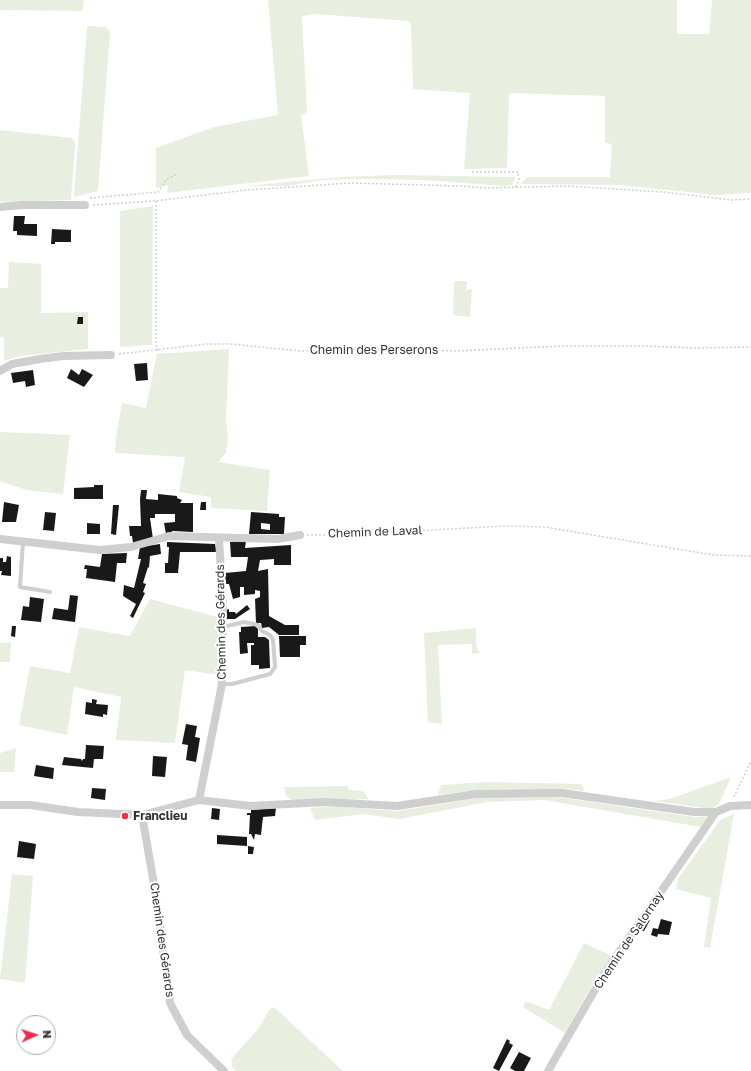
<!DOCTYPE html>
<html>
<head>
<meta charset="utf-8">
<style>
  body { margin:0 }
  #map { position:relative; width:751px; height:1071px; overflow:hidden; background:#fff; font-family:"Golos Text",sans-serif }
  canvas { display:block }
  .north { position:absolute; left:16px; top:1015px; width:40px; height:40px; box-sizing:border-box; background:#fff; border:1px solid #adadad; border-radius:50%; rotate:87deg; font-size:11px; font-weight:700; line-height:16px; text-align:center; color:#323232 }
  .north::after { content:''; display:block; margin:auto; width:14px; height:18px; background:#f22b49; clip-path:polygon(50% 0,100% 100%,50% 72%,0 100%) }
</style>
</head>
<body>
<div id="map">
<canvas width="751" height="1071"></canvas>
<div class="north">N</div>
</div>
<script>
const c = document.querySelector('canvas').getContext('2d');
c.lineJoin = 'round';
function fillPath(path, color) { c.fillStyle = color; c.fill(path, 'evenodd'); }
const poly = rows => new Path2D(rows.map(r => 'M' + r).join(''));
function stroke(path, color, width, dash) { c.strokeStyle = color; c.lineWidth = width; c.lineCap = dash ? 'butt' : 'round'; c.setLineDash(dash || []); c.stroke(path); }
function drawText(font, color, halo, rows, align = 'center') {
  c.font = font + ' "Golos Text",sans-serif'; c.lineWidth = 4; c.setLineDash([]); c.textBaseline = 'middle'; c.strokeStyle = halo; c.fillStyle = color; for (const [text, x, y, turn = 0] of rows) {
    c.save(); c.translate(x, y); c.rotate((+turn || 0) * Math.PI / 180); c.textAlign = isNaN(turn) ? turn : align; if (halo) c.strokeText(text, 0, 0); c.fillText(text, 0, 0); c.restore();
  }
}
const green = poly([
  [0,0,84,0,82,11,0,10],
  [268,0,677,0,677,34,709,34,712,0,751,0,751,193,715,195,621,185,520,184,528,177,610,177,612,144,605,143,605,96,509,93,507,168,464,169,470,93,413,89,411,24,408,21,316,14,302,16,307,112,301,115,309,176,167,193,168,185,156,188,156,148,214,127,278,115],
  [87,26,106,27,110,32,98,191,74,197],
  [0,130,72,138,75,143,71,200,0,202],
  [394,175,515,177,515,180,512,185,504,186,423,180,364,179,322,180,287,186,245,186,341,177],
  [153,206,152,345,120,347,120,211],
  [9,262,41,264,41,313,88,312,88,349,20,356,4,361,4,338,0,337,0,288,8,288],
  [454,281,467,281,466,290,472,289,470,317,453,315],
  [229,349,226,417,228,439,226,453,218,462,270,470,267,511,211,508,211,497,179,492,185,457,115,453,116,437,122,403,146,408,157,354],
  [0,432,70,435,63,494,26,490,0,481],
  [150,599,221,618,218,675,185,670,175,743,116,740,121,697,74,687,67,735,19,725,30,666,70,673,79,627,130,636],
  [476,628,476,645,479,653,472,654,472,644,438,645,442,724,428,722,424,633],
  [11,642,10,662,0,662,0,643],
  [16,748,14,772,0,772,0,753],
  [731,777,719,804,711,809,654,801,670,799],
  [486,782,581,784,585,791,562,789,478,790,438,795,441,785],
  [348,786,349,790,363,791,369,799,292,800,286,796,284,787],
  [545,795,680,815,696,817,709,816,701,827,544,800,487,802,399,819,363,814,315,820,310,808,333,806,397,811,477,798],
  [734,814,710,948,704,947,711,898,676,889,678,879,720,820],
  [12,874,33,876,25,983,0,979],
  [584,943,612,956,599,973,565,1033,523,1007,526,1001,549,1010],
  [274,1007,343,1071,236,1071,232,1067,231,1059,259,1028,269,1010]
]);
const building = poly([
  [14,216,25,216,24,224,37,224,37,236,17,235,17,231,13,231],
  [52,229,71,230,71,242,55,242,55,244,51,244],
  [78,317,83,317,83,324,77,324],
  [147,363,148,380,136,381,134,364],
  [71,369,79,375,82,369,93,375,84,387,67,378],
  [33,370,35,385,26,387,25,381,13,383,11,373],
  [94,485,103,485,103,499,74,499,74,488,94,487],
  [141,490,147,490,146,499,158,500,158,494,177,496,177,498,182,500,180,503,193,503,193,532,173,531,166,534,164,523,175,522,175,514,155,514,155,518,150,518,153,539,133,543,132,536,130,536,129,526,141,526,140,499],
  [4,502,19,505,16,522,2,522],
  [201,502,206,502,206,510,200,510],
  [113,505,119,505,116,535,111,534],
  [45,512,56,513,54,531,43,530],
  [251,512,279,514,279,517,285,517,284,534,249,534],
  [261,523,270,524,270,530,261,529],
  [87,523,100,524,100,534,87,534],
  [246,541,245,548,291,545,291,565,274,565,274,559,260,560,258,571,268,569,269,616,285,625,299,625,299,635,279,635,269,627,262,628,261,623,256,623,255,599,260,597,260,591,255,590,255,594,244,595,244,587,240,587,240,597,233,599,229,584,225,584,225,573,246,571,248,557,231,557,230,542],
  [167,542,215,544,217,552,180,552,178,573,165,573,165,563,168,563,169,547,167,547],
  [160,544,161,554,150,556,149,568,148,567,143,583,146,584,143,592,145,593,133,618,130,616,136,604,123,596,124,585,134,588,141,559,138,559,140,547],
  [127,553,126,563,117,563,115,582,86,578,87,569,84,569,85,565,100,567,102,554],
  [7,556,11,557,11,576,1,575,2,571,0,571,0,558,3,558,3,562,6,562],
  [70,595,78,596,75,622,52,619,54,608,68,610],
  [30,597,44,599,41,622,21,620,23,606,29,607],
  [247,605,250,609,235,619,227,619,226,610,229,609,229,612,235,612,236,614],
  [12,626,16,626,15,637,11,636],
  [255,626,258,629,258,637,265,637,269,640,270,668,259,669,259,665,251,665,251,645,254,645,254,643,247,643,248,653,240,654,239,632,241,632,241,627],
  [279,636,306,636,306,645,300,645,300,657,280,657],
  [92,699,97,700,96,704,108,705,107,715,103,714,103,717,85,714,86,702,92,703],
  [186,724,197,726,195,737,200,738,196,762,186,760,188,745,182,744],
  [86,745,104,746,103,759,94,759,93,768,62,765,64,757,81,759,82,761,83,759,85,759],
  [153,756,167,757,165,777,152,776],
  [36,765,54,768,53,779,34,776],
  [92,788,106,789,105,800,91,798],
  [212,808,220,809,219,820,211,819],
  [276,808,275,816,263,817,261,835,255,834,254,840,251,834,249,834,250,815,247,815,247,813,251,813,251,810],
  [217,835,247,837,247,846,217,844],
  [19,841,36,844,34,859,17,857],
  [248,846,254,847,253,854,248,854],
  [647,918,650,920,644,931,639,930],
  [661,919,672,922,669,935,658,934,657,937,651,935,653,928,658,929],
  [507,1039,510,1041,509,1043,513,1045,499,1071,493,1068],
  [519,1052,531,1058,524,1071,515,1071,510,1068]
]);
const path = poly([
  [472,172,518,172,519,180,515,188],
  [90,198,158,192,166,180,177,174],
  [156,201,156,344,158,351],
  [93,205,154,201,247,190,350,183,460,186,486,188,567,186,663,192,732,200,751,199],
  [119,354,207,344,231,344,301,351,373,349,456,351,562,346,646,346,696,348,751,347],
  [307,535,343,535,504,526,545,527,713,555,751,556],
  [734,797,751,761]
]);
const lane = poly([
  [23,542,20,587,50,592],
  [222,684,232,684,270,674,275,667,273,640,270,635,262,631,258,625,244,622,223,627]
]);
const street = poly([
  [0,207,21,205,85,205],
  [0,371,12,364,40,359,63,356,111,355],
  [0,539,100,550,131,547,169,536,278,539,300,535],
  [199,800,222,684,223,607,219,538],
  [0,805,30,805,78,812,142,815,199,800,250,806,326,802,397,806,476,794,543,793,562,793,694,812,716,812,730,806,751,805],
  [142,815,155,890,170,1003,187,1035,224,1071],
  [548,1071,604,974,716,812]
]);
const markers = [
  [125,816,4,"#f22b49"]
];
const streetNames = [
  ["Chemin des Perserons",374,350],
  ["Chemin de Laval",375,532,-2],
  ["Chemin des Gérards",221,622,-91],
  ["Chemin des Gérards",162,940,82],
  ["Chemin de Salornay",629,940,-56]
];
const poiNames = [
  ["Franclieu",133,816]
];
fillPath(green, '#e9efe0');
fillPath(building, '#191919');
stroke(path, '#cfcfcf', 1.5, [2, 2]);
stroke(lane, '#cfcfcf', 4);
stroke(street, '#cfcfcf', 8);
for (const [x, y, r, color] of markers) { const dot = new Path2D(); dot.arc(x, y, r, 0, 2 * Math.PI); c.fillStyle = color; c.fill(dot); stroke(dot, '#fff', 1.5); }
drawText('12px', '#323232', '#fff', streetNames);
drawText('bold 12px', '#323232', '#fff', poiNames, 'left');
</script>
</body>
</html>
